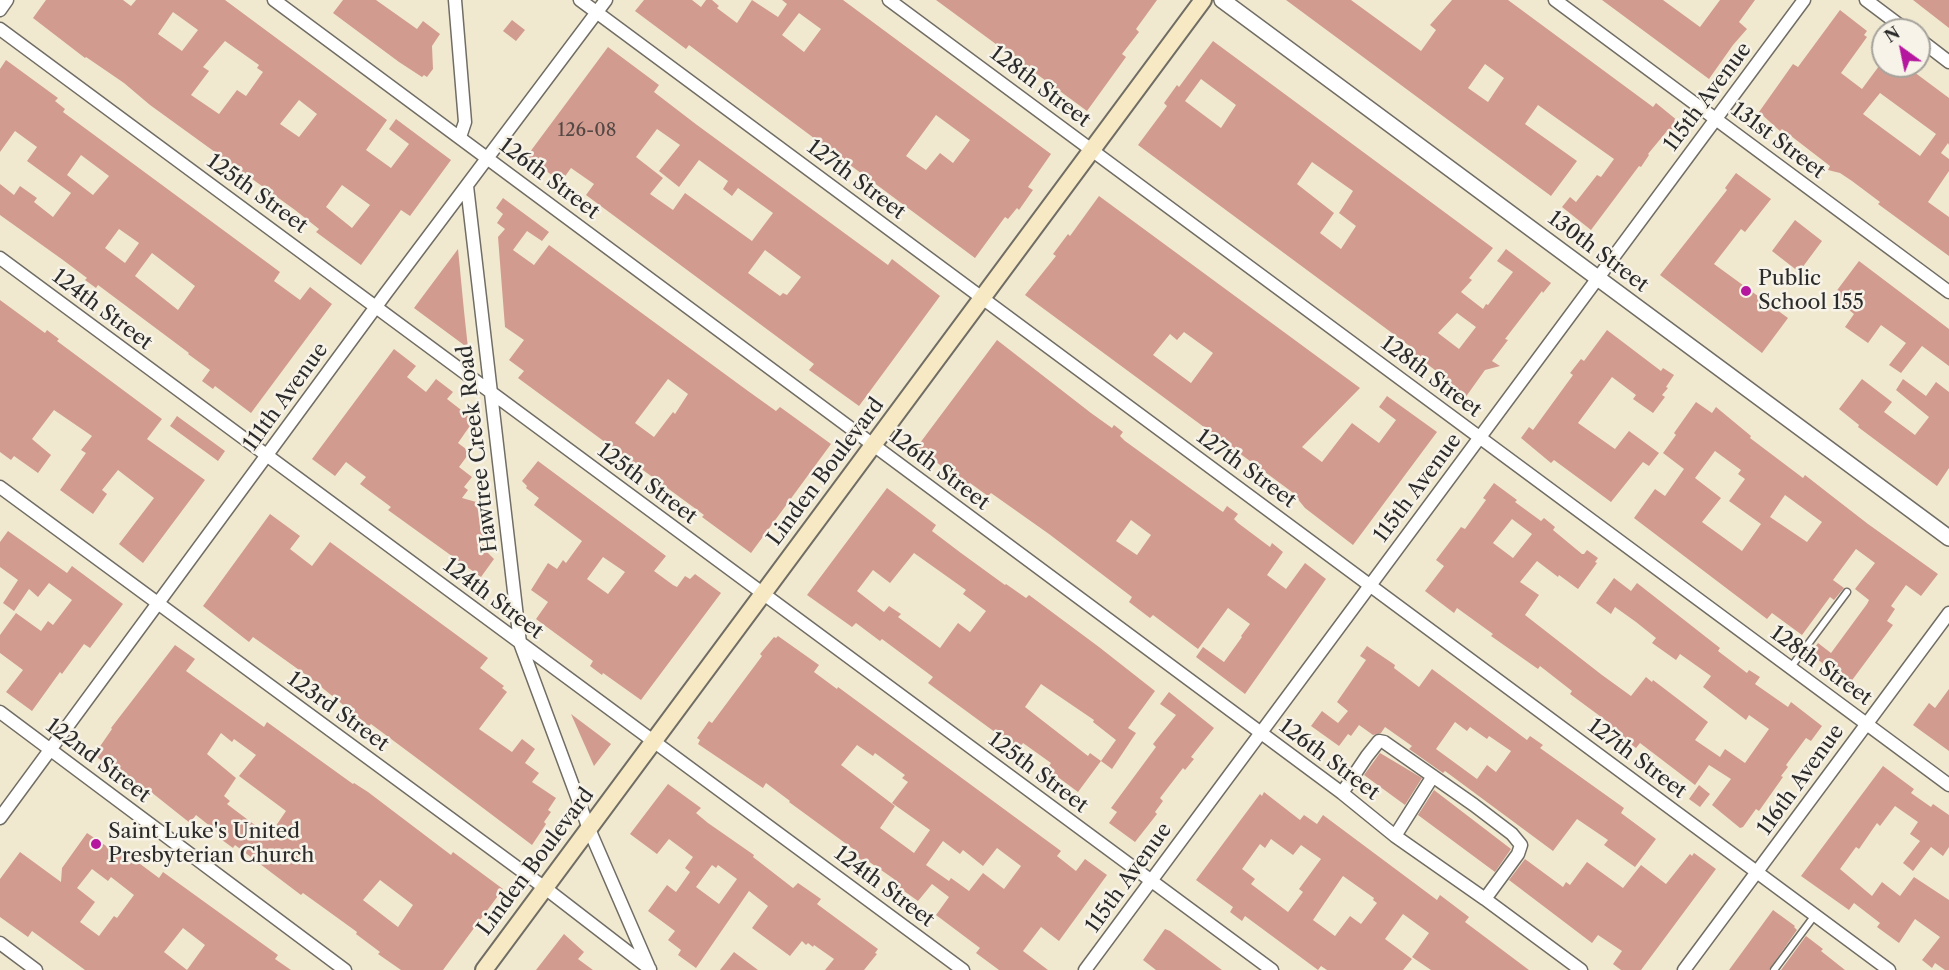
<!DOCTYPE html>
<html>
<head>
<meta charset="utf-8">
<style>
  body { margin:0 }
  #map { position:relative; width:1949px; height:970px; overflow:hidden; background:#f1e8d0; font-family:"Libre Caslon Text",serif }
  canvas { display:block }
  .north { position:absolute; left:1871px; top:18px; width:60px; height:60px; box-sizing:border-box; background:#f7f3e8; border:2px solid #a5a39c; border-radius:50%; rotate:327deg; font-size:16px; font-weight:700; line-height:24px; text-align:center; color:#2b2b2b }
  .north::after { content:''; display:block; margin:auto; width:21px; height:27px; background:#b5179e; clip-path:polygon(50% 0,100% 100%,50% 72%,0 100%) }
</style>
</head>
<body>
<div id="map">
<canvas width="1949" height="970"></canvas>
<div class="north">N</div>
</div>
<script>
const c = document.querySelector('canvas').getContext('2d');
c.lineJoin = 'round';
function fillPath(path, color) { c.fillStyle = color; c.fill(path, 'evenodd'); }
const poly = rows => new Path2D(rows.map(r => 'M' + r).join(''));
function stroke(path, color, width, dash) { c.strokeStyle = color; c.lineWidth = width; c.lineCap = dash ? 'butt' : 'round'; c.setLineDash(dash || []); c.stroke(path); }
function drawText(font, color, halo, rows, align = 'center') {
  c.font = font + ' "Libre Caslon Text",serif'; c.lineWidth = 5; c.setLineDash([]); c.textBaseline = 'middle'; c.strokeStyle = halo; c.fillStyle = color; for (const [text, x, y, turn = 0] of rows) {
    c.save(); c.translate(x, y); c.rotate((+turn || 0) * Math.PI / 180); c.textAlign = isNaN(turn) ? turn : align; if (halo) c.strokeText(text, 0, 0); c.fillText(text, 0, 0); c.restore();
  }
}
const building = poly([
  [46,0,123,0,131,6,136,0,225,0,387,120,366,150,391,168,409,144,389,129,396,119,451,160,410,216,401,210,361,265,316,232,319,229,295,210,150,105,124,83,86,57,85,58,33,18],
  [173,12,198,30,182,51,158,34],
  [225,41,259,65,257,68,263,72,246,96,237,90,219,114,191,95,209,71,203,67],
  [299,100,317,114,299,137,280,124],
  [342,185,370,205,352,228,326,207],
  [343,0,376,0,417,29,423,21,440,34,432,46,433,69,427,77,424,75,422,77,399,62,333,13],
  [644,0,692,0,701,7,706,0,712,0,719,6,717,8,737,23,752,0,778,17,787,4,782,0,843,0,1051,154,1028,187,1033,190,1019,210,1017,208,1008,219,1005,217,975,258,689,45,686,49,635,11],
  [799,13,821,29,804,52,782,35],
  [936,115,970,140,953,163,940,153,926,170,906,156],
  [936,0,1157,0,1136,29,1139,32,1122,54,1126,57,1087,111],
  [1286,0,1351,0,1421,51,1436,30,1430,25,1452,0,1508,0,1653,107,1656,103,1678,121,1670,133,1667,131,1648,154,1649,155,1641,167,1639,166,1591,230,1562,207,1570,197,1576,202,1597,175,1601,177,1614,159,1538,105,1525,124,1577,161,1551,196],
  [1485,64,1504,78,1488,102,1468,88],
  [1602,0,1663,0,1700,27,1720,0,1755,0,1739,22,1747,29,1733,45,1709,79],
  [1913,0,1949,0,1949,28],
  [1840,10,1867,31,1864,35,1867,37,1841,73,1862,89,1879,66,1906,66,1949,98,1949,145,1948,143,1941,153,1949,159,1949,171,1928,202,1949,217,1949,256,1878,204,1880,202,1852,181,1840,173,1828,170,1830,166,1782,129,1780,131,1759,112,1793,64,1798,67],
  [1880,93,1936,134,1920,156,1863,114],
  [512,20,525,30,516,41,503,31],
  [1213,41,1493,248,1469,278,1472,280,1461,292,1483,309,1486,304,1488,305,1513,272,1497,261,1506,249,1551,283,1543,293,1542,291,1505,339,1508,340,1492,361,1500,366,1485,370,1465,398,1440,381,1443,377,1440,374,1413,353,1415,350,1138,145,1167,106,1164,103,1177,85,1179,87],
  [1201,79,1236,105,1221,128,1185,101],
  [1312,162,1353,191,1339,213,1356,226,1341,249,1320,233,1334,213,1297,184],
  [1457,313,1476,327,1459,349,1438,333],
  [608,47,659,85,654,92,697,125,888,265,892,259,940,296,859,406,809,370,814,364,799,353,586,195,594,184,571,168,561,182,545,170,542,173,524,160],
  [657,129,680,145,659,171,679,187,699,160,728,181,723,189,732,196,738,188,773,213,752,241,685,193,673,210,650,194,663,178,636,157],
  [765,250,801,277,787,295,783,293,780,296,748,273],
  [6,60,58,98,55,101,65,109,63,112,280,272,274,281,300,300,310,287,332,304,251,413,215,386,213,389,202,381,210,370,188,354,189,353,98,285,96,288,85,280,87,278,63,260,0,215,0,184,14,195,20,186,37,198,34,202,53,217,71,193,27,161,37,147,15,131,0,152,0,69],
  [81,155,109,176,93,195,67,175],
  [119,229,139,243,125,263,105,248],
  [152,253,195,286,178,310,135,276],
  [1736,173,1771,199,1745,232,1741,229,1714,264,1788,318,1762,353,1660,275,1727,190,1725,188],
  [1099,196,1360,388,1302,447,1322,462,1352,423,1379,443,1396,420,1379,407,1387,396,1437,432,1353,545,1305,508,1292,492,1025,295,1056,256,1053,254,1068,234,1070,236],
  [1184,332,1213,353,1191,383,1153,355,1170,334,1177,340],
  [503,198,549,232,542,241,527,231,513,250,534,265,549,245,748,391,776,411,780,407,831,444,751,553,702,517,704,515,518,378,524,371,509,360,524,340,505,327,498,237,505,229,497,223,503,214,496,208],
  [668,379,688,394,675,414,673,412,654,437,635,423],
  [1795,220,1822,241,1799,272,1772,251],
  [458,249,464,311,468,348,414,308],
  [1859,261,1949,329,1949,366,1922,346,1901,373,1889,365,1906,343,1881,325,1868,343,1845,327,1854,314,1838,301,1840,298,1835,293],
  [0,300,45,333,47,330,59,339,57,341,162,419,147,439,205,480,143,563,119,544,154,498,118,470,102,490,107,494,93,514,60,490,86,453,81,450,92,436,54,410,32,439,51,455,38,473,14,456,11,460,0,452],
  [1607,330,1661,371,1663,368,1674,375,1666,387,1668,388,1662,395,1665,397,1653,413,1633,399,1636,395,1612,377,1578,423,1615,449,1629,431,1659,453,1649,466,1643,462,1611,502,1554,460,1551,463,1521,438,1529,427,1533,430,1573,375,1570,373,1581,359,1584,361],
  [997,340,1091,413,1112,428,1114,425,1123,432,1120,436,1125,441,1220,510,1223,512,1227,506,1238,514,1234,519,1238,523,1270,547,1272,543,1283,552,1267,575,1286,589,1305,563,1326,579,1245,694,1196,657,1203,647,1224,662,1242,637,1241,636,1250,624,1228,608,1198,649,1153,615,1150,618,1129,602,1132,597,1049,534,991,493,988,496,970,483,967,486,917,447],
  [1131,520,1151,535,1137,555,1116,541],
  [394,349,416,366,407,377,426,392,436,379,453,392,447,399,474,420,458,443,470,452,459,467,472,477,464,487,468,490,462,498,487,505,486,514,489,515,487,530,490,532,482,544,486,547,484,549,494,559,481,577,388,510,391,507,360,484,366,477,346,462,335,476,312,459],
  [1862,379,1892,402,1884,412,1915,435,1929,417,1896,390,1903,379,1926,396,1936,382,1949,392,1949,468,1937,486,1858,427,1859,425,1839,409],
  [1696,402,1712,413,1716,407,1751,436,1750,438,1803,478,1805,475,1828,493,1868,524,1938,574,1921,596,1906,585,1891,606,1895,609,1887,621,1893,625,1850,683,1810,654,1818,643,1831,653,1867,604,1869,600,1855,589,1875,563,1856,549,1833,580,1844,588,1834,600,1830,597,1802,635,1772,613,1767,619,1634,518,1655,489,1665,496,1684,469,1663,453,1676,435,1674,433],
  [1715,451,1741,470,1738,474,1745,479,1729,501,1761,524,1742,551,1702,522,1721,498,1695,478],
  [1785,495,1822,522,1807,542,1770,517],
  [177,416,225,451,218,461,170,426],
  [538,461,666,556,654,571,673,585,677,587,685,576,690,579,695,574,721,593,641,700,603,673,602,675,590,666,593,661,536,619,548,602,531,590,548,563,557,569,563,560,566,563,582,541,534,505,539,498,526,488,527,486,522,481],
  [603,557,625,572,608,594,587,579],
  [1494,483,1517,500,1515,502,1541,521,1544,518,1555,527,1553,530,1582,554,1584,554,1587,550,1598,558,1595,562,1597,563,1578,589,1559,575,1558,577,1537,561,1520,582,1539,595,1525,615,1602,675,1631,696,1646,677,1652,682,1653,680,1708,722,1695,740,1720,757,1725,749,1745,763,1769,729,1749,715,1746,720,1703,687,1711,676,1680,654,1676,660,1652,643,1656,638,1636,622,1615,607,1611,614,1596,603,1614,578,1631,591,1637,583,1720,648,1718,651,1747,673,1749,670,1760,677,1755,684,1788,707,1791,702,1822,726,1811,741,1806,738,1786,765,1788,767,1781,776,1783,777,1759,811,1756,809,1743,827,1740,828,1712,805,1731,779,1709,765,1695,785,1640,743,1636,748,1606,725,1608,722,1570,694,1572,691,1540,666,1538,669,1491,636,1493,634,1457,608,1454,613,1425,591,1444,566,1436,560,1461,527,1465,529,1486,500,1483,498],
  [1512,519,1532,534,1513,558,1493,543],
  [887,488,936,525,932,531,961,553,1005,585,1006,584,1026,598,1029,595,1099,647,1155,691,1128,728,1136,733,1112,769,1101,761,1116,740,1093,722,1094,720,1041,684,1025,707,1088,756,1090,753,1101,761,1078,792,1047,769,1051,763,1023,743,1019,749,1003,738,928,683,933,677,882,639,880,641,856,623,852,627,807,595],
  [914,553,966,590,963,594,986,611,970,632,958,623,940,648,898,617,901,614,889,606,884,612,857,591,873,570,890,583],
  [270,514,300,536,290,549,312,566,330,542,488,658,480,668,504,686,502,688,507,692,479,729,512,752,522,739,535,749,525,763,539,773,532,782,556,798,548,810,551,812,544,822,546,824,532,845,422,762,371,724,369,726,309,677,253,637,249,642,203,606],
  [8,531,67,573,72,566,123,604,90,648,84,644,62,674,60,672,32,711,6,692,23,670,0,653,0,635,16,613,41,631,48,621,53,625,72,600,49,583,38,597,29,589,14,611,3,603,18,580,0,567,0,542],
  [778,636,819,665,814,672,837,689,838,687,1061,851,1057,856,1076,871,1085,859,1107,875,1059,941,1041,927,1023,951,1048,970,999,970,976,953,980,948,936,915,949,897,932,884,918,901,904,891,903,893,891,884,894,879,868,861,866,864,855,855,856,851,789,802,790,801,766,783,763,788,698,744,700,740,697,738,709,721,712,723,762,656,760,654,774,637,776,638],
  [857,745,873,756,875,753,905,775,902,778,908,782,892,803,930,830,914,853,880,828,895,806,841,765],
  [943,841,960,854,963,850,983,866,997,848,1021,866,1004,889,983,873,969,891,951,878,949,881,926,865],
  [175,645,195,659,186,671,264,727,267,722,353,784,354,783,368,792,451,855,453,852,503,889,443,970,401,970,378,954,380,952,356,934,357,932,328,911,303,893,301,895,235,845,233,848,218,837,220,834,196,815,190,823,146,788,144,791,94,755,112,729,111,728],
  [221,733,232,742,234,739,256,755,239,776,286,811,271,833,262,826,260,829,227,804,230,801,224,796,236,778,207,754],
  [380,880,413,905,398,927,363,900],
  [1367,646,1395,665,1394,668,1419,687,1432,669,1527,740,1530,736,1543,745,1540,748,1624,808,1621,813,1656,839,1635,867,1604,845,1608,840,1577,819,1553,851,1445,771,1443,773,1409,749,1412,746,1385,727,1381,733,1373,735,1359,725,1351,736,1348,734,1339,746,1311,726,1322,711,1338,723,1348,711,1337,702,1366,660,1360,656],
  [1455,722,1467,731,1470,727,1487,739,1489,736,1511,751,1496,772,1487,765,1477,779,1436,749],
  [1949,689,1949,751,1913,725,1929,703,1935,708],
  [1169,692,1214,728,1191,757,1194,759,1185,770,1183,768,1160,798,1163,801,1155,812,1157,814,1135,842,1109,823,1117,812,1111,808,1156,747,1153,744,1176,715,1160,704],
  [571,714,611,744,594,766],
  [1380,753,1422,778,1405,805,1364,775],
  [1883,766,1914,789,1911,793,1931,807,1933,804,1949,815,1949,847,1943,856,1931,847,1913,871,1903,863,1920,841,1910,834,1918,822,1895,806,1880,826,1877,823,1859,849,1856,847,1840,869,1872,896,1882,882,1900,896,1914,877,1949,900,1949,970,1945,970,1935,963,1932,968,1922,960,1940,937,1915,919,1899,943,1877,927,1880,923,1854,903,1849,910,1801,876],
  [668,784,701,808,696,813,708,823,754,855,753,857,793,888,798,883,811,892,821,899,817,904,878,949,875,953,877,954,864,970,825,970,834,959,814,945,813,947,808,943,806,945,802,941,790,956,752,928,768,906,749,891,696,968,678,955,681,950,668,940,675,931,648,911,667,885,676,892,690,872,685,868,693,857,669,839,657,854,630,834],
  [712,865,716,868,718,865,737,879,719,904,696,887],
  [1699,785,1710,794,1700,807,1689,799],
  [1434,790,1511,849,1495,872,1418,815],
  [1264,792,1300,820,1304,815,1317,824,1323,815,1437,900,1440,895,1469,917,1465,922,1529,970,1431,970,1412,957,1429,933,1403,914,1385,939,1412,959,1403,970,1327,970,1321,966,1318,970,1245,916,1242,921,1230,912,1233,907,1196,880,1260,794,1262,796],
  [1271,839,1293,855,1301,845,1321,859,1299,889,1303,892,1288,912,1251,884,1255,879,1242,869,1260,844,1265,848],
  [1343,876,1374,898,1373,900,1377,903,1361,924,1350,916,1335,936,1313,920],
  [87,833,112,850,116,846,159,878,163,872,278,955,275,959,291,970,85,970,32,931,28,937,0,917,0,879,20,852,61,882,62,868],
  [92,869,108,881,111,877,134,895,117,918,114,916,99,936,80,922,95,902,77,888],
  [183,928,205,945,187,970,164,952],
  [1694,853,1716,869,1641,970,1621,970,1613,964,1622,951,1598,935,1592,943,1509,880,1525,859,1563,887,1566,882,1570,885,1587,862,1623,888,1641,865,1666,884,1690,854,1692,856],
  [1773,910,1795,926,1794,927,1797,930,1769,970,1729,970],
  [1165,929,1170,931,1222,970,1156,970,1143,960],
  [564,934,584,952,578,959,593,970,536,970],
  [1806,936,1823,949,1821,951,1845,970,1781,970],
  [734,952,758,970,720,970]
]);
const service = poly([
  [1791,667,1847,592],
  [1774,970,1815,915]
]);
const minor = poly([
  [274,0,1342,793,1395,836,1485,899,1581,970],
  [455,0,465,122,460,137],
  [580,0,1889,970],
  [889,0,1949,785],
  [1555,0,1949,292],
  [1866,0,1906,30],
  [0,10,7,0],
  [0,29,1272,970],
  [1919,39,1949,62],
  [467,186,520,643,589,829,650,970],
  [0,258,963,970],
  [0,487,545,888,650,969],
  [0,712,345,970],
  [1342,793,1367,756,1379,741,1384,742,1474,805,1512,834,1521,845,1518,854,1485,899],
  [0,818,386,293,606,0],
  [1395,836,1433,776],
  [0,943,36,970],
  [1085,970,1804,0],
  [1684,970,1949,613]
]);
const tertiary = poly([
  [1222,0,1949,538]
]);
const secondary = poly([
  [484,970,1203,0]
]);
const markers = [
  [1746,291,6,"#b5179e"],
  [96,844,6,"#b5179e"]
];
const numberNames = [
  ["126-08",587,131]
];
const streetNames = [
  ["128th Street",1040,87,37],
  ["115th Avenue",1708,97,-53],
  ["131st Street",1778,141,37],
  ["126th Street",549,179,37],
  ["127th Street",856,180,37],
  ["125th Street",257,194,36],
  ["130th Street",1598,252,37],
  ["124th Street",102,310,37],
  ["128th Street",1431,377,37],
  ["111th Avenue",286,397,-54],
  ["Hawtree Creek Road",478,449,-97],
  ["127th Street",1246,469,36],
  ["126th Street",939,470,37],
  ["Linden Boulevard",826,472,-53],
  ["125th Street",647,484,37],
  ["115th Avenue",1418,488,-53],
  ["124th Street",493,599,37],
  ["128th Street",1821,666,36],
  ["123rd Street",338,712,36],
  ["127th Street",1637,759,37],
  ["126th Street",1329,760,37],
  ["122nd Street",98,761,37],
  ["125th Street",1038,773,37],
  ["116th Avenue",1801,780,-54],
  ["Linden Boulevard",536,862,-53],
  ["115th Avenue",1129,878,-54],
  ["124th Street",884,887,37]
];
const poiNames = [
  ["Public",1758,279],
  ["School 155",1758,303],
  ["Saint Luke's United",108,832],
  ["Presbyterian Church",108,856]
];
fillPath(building, '#d19c8f');
stroke(service, '#706d65', 9);
stroke(minor, '#706d65', 15);
stroke(tertiary, '#706d65', 18);
stroke(secondary, '#706d65', 20);
stroke(service, '#fff', 6);
stroke(minor, '#fff', 12);
stroke(tertiary, '#fff', 15);
stroke(secondary, '#f7e9c3', 16);
for (const [x, y, r, color] of markers) { const dot = new Path2D(); dot.arc(x, y, r, 0, 2 * Math.PI); c.fillStyle = color; c.fill(dot); stroke(dot, '#f7f3e8', 2); }
drawText('18px', '#544744', null, numberNames);
drawText('21px', '#2b2b2b', '#f7f3e8', streetNames);
drawText('21px', '#2b2b2b', '#f7f3e8', poiNames, 'left');
</script>
</body>
</html>
